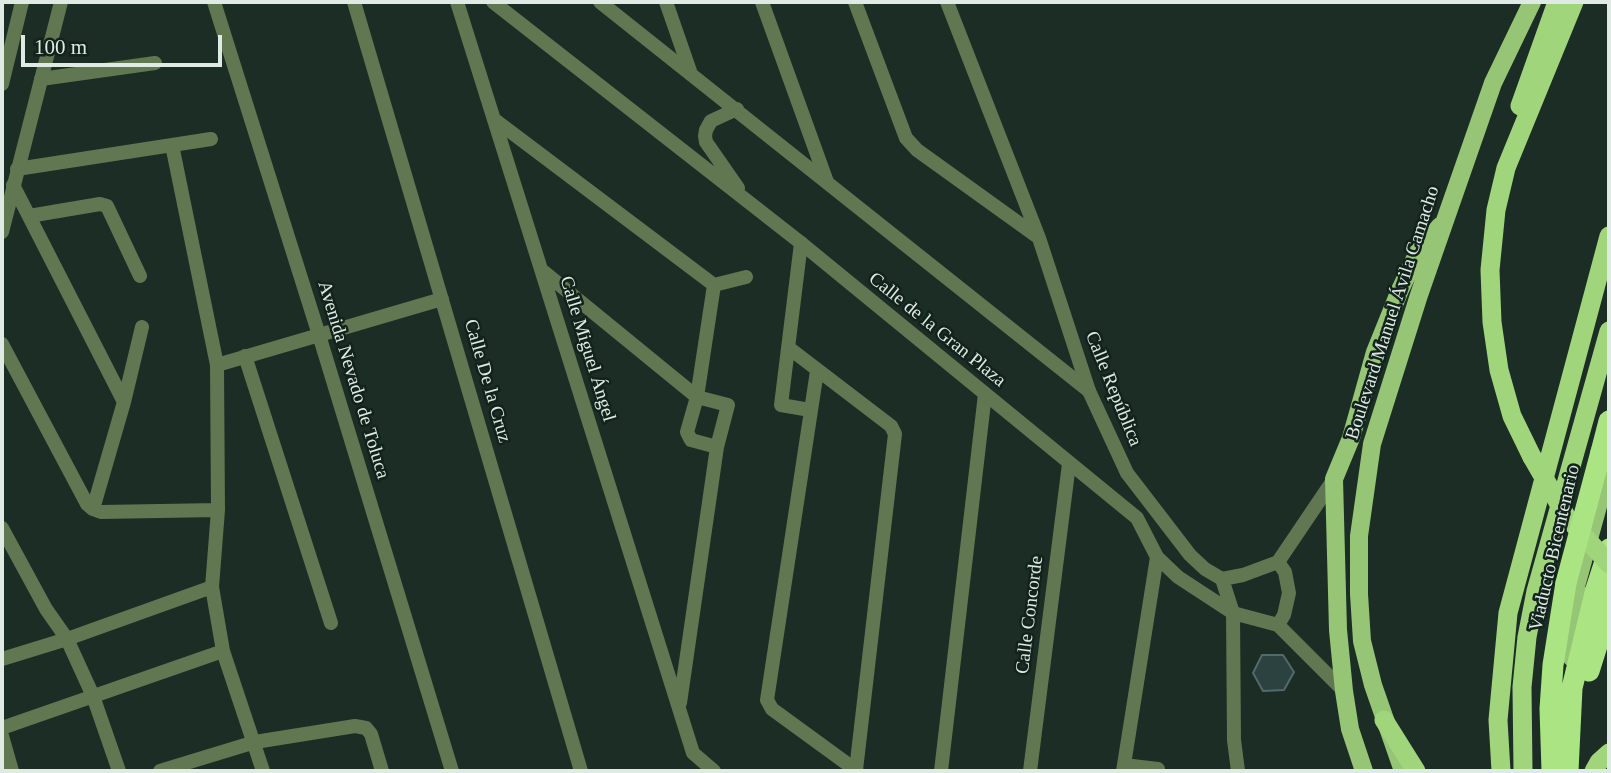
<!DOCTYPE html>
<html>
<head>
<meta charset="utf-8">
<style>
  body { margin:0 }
  #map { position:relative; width:1611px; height:773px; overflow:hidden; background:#1b2d25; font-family:Georgia,serif }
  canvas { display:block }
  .frame { position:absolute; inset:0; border:4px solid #dfeae4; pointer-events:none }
  .scale { position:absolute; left:21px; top:35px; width:201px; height:32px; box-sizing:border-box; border:4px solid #dfeae4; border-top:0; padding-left:9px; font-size:21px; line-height:24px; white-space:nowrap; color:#dfeae4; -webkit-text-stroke:5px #12231b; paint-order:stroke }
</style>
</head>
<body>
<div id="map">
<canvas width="1611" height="773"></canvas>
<div class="frame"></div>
<div class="scale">100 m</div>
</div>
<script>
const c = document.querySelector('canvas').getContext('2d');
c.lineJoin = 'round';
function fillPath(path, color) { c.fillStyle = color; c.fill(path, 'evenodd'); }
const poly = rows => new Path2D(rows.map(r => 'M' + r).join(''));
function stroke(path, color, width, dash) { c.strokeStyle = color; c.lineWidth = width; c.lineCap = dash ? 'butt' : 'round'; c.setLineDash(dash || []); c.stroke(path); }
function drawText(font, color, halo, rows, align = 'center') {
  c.font = font + ' Georgia,serif'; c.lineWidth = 5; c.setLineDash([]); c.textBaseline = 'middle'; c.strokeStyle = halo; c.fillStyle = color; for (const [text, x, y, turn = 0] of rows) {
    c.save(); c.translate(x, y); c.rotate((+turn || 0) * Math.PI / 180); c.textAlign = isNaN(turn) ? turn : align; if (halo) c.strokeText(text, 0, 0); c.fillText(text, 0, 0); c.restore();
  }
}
const building = poly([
  [1262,655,1283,655,1294,672,1284,690,1263,691,1253,673,1262,655]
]);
const minor = poly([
  [354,2,581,771],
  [457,2,693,753,714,771],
  [666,2,690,71],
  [762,2,827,182],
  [855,2,906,138,917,150,1038,237],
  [947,2,1039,238,1089,391],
  [41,79,155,63],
  [2,84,22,2],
  [495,120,714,285],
  [172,145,217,365,218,510,212,587,223,651,263,771],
  [17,169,211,139],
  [13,185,124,402,93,509],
  [29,216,100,204,107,206,140,276],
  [801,243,781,405,810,410],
  [544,272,697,397,728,405,717,447,680,703],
  [2,344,87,504,93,509,101,512,218,510],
  [789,348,891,426,895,434,856,770],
  [245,356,331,623],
  [217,365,442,299],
  [817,371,767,700,772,709,857,771],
  [124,402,142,327],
  [717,447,691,440,687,432,697,397,714,285,746,277],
  [2,528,46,609,67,639,93,696,119,771],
  [2,659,67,639,212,587],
  [2,728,223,651],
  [2,736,12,771],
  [1124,765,1158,769,1157,771],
  [160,771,255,742,355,726,366,728,371,734,382,771],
  [941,771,985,394],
  [1030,771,1069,464],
  [1123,771,1157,557]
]);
const tertiary = poly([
  [214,2,319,335,452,771],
  [493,2,801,243,1137,518,1157,557,1178,577,1233,613,1278,625,1344,691],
  [600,2,1089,391,1127,473,1190,555,1205,569,1222,579,1233,613,1234,740,1238,771],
  [737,109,711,121,706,130,705,136,706,142,738,188],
  [2,232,61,2],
  [1278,562,1285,572,1289,593,1284,615,1278,625],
  [1222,579,1243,575,1278,562,1334,479]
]);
const primary = poly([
  [1570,608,1609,466],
  [1571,657,1580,594],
  [1364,771,1350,729,1344,691,1338,630,1334,479,1351,438,1375,352,1400,290,1418,252,1440,226],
  [1403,771,1373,685,1362,641,1359,594,1359,536,1372,444,1419,295,1493,83,1532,2]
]);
const trunk = poly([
  [1520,106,1557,2],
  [1532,457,1512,416,1499,370,1492,322,1490,270,1496,210,1506,168,1574,2],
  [1384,720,1416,771],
  [1501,771,1498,720,1508,613,1609,236],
  [1523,771,1522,687,1527,637,1536,591,1609,331],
  [1594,771,1599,762,1609,753]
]);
const motorway = poly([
  [1601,452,1609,421],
  [1589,671,1602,630,1603,597],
  [1552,771,1550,709,1553,665,1566,583],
  [1568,771,1572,688,1596,589,1609,549]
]);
const trunkBridge = poly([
  [1532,457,1566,516,1609,564]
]);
const motorwayBridge = poly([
  [1566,583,1601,452]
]);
const streetNames = [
  ["Boulevard Manuel Ávila Camacho",1393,313,-72],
  ["Calle de la Gran Plaza",937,330,39],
  ["Calle Miguel Ángel",587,349,73],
  ["Avenida Nevado de Toluca",353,380,73],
  ["Calle De la Cruz",487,381,74],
  ["Calle República",1113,389,68],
  ["Viaducto Bicentenario",1555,548,-77],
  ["Calle Concorde",1030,615,-83]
];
fillPath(building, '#2b4241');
stroke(building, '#526a69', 2);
stroke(minor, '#607751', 14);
stroke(tertiary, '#607751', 14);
stroke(primary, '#96c575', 18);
stroke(trunk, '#a0d57c', 19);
stroke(motorway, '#abe583', 21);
stroke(trunkBridge, '#a0d57c', 19);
stroke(motorwayBridge, '#abe583', 21);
drawText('19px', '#dfeae4', '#12231b', streetNames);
</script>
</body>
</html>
